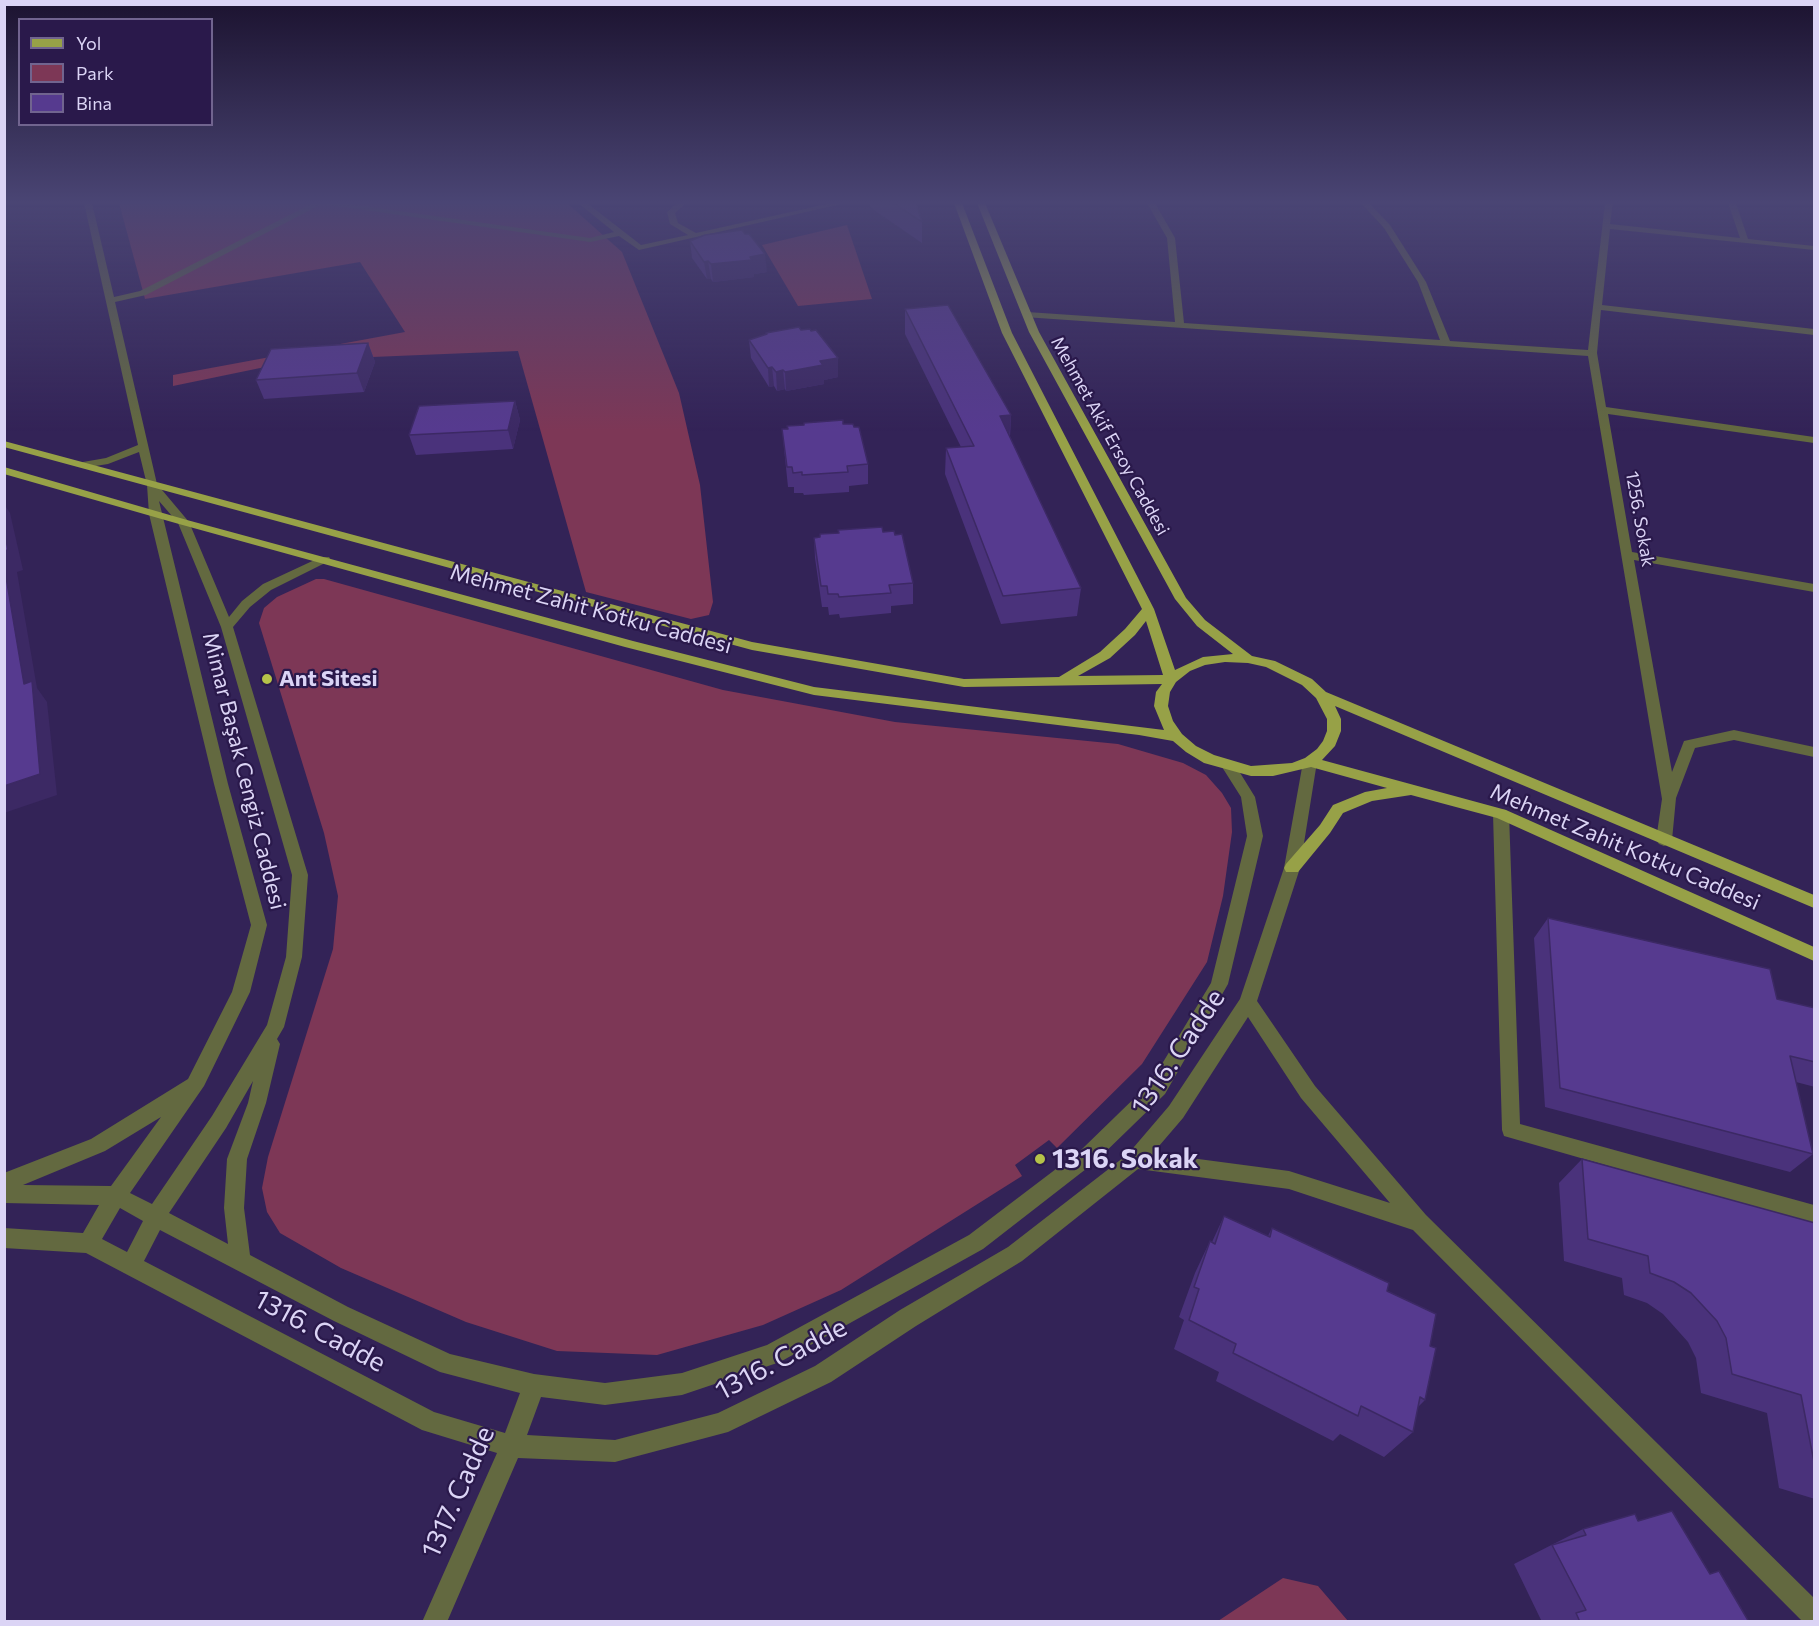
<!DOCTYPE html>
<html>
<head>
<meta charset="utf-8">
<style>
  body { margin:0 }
  #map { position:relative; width:1819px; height:1626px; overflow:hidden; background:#332357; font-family:Commissioner,sans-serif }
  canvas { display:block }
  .frame { position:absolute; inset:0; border:6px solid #dbd4f5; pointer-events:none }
  .legend { position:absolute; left:18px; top:18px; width:195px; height:108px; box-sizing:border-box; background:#2a194b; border:2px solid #71648f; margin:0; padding:8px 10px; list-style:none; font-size:18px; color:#dbd4f5 }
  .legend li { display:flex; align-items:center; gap:12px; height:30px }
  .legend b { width:30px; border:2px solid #71648f }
</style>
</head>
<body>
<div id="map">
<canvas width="1819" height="1626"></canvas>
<div class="frame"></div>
<ul class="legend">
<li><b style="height:8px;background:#97a147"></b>Yol</li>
<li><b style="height:16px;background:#7d3756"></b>Park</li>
<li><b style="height:16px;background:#563a8f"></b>Bina</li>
</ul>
</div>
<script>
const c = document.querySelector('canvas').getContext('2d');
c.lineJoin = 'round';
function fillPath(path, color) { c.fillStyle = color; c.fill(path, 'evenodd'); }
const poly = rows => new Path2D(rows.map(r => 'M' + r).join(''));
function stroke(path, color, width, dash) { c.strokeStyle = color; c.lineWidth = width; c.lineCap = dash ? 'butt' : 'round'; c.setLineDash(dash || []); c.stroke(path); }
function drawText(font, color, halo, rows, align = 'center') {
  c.font = font + ' Commissioner,sans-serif'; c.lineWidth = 4.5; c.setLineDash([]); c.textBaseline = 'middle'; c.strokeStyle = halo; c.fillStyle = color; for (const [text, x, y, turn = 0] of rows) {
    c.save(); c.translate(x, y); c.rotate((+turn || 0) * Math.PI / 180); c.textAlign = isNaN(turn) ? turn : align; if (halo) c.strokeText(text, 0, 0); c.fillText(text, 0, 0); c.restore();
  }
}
const green = poly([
  [119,203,567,203,622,252,679,393,700,485,713,602,709,615,691,619,586,592,518,351,299,360,173,386,173,375,405,332,360,262,145,299],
  [847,225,872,299,798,306,762,245],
  [316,579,324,579,723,690,895,722,1118,744,1183,763,1206,775,1222,793,1231,808,1232,832,1223,896,1207,962,1142,1064,1057,1148,1049,1140,1015,1165,1022,1176,841,1290,763,1325,657,1355,557,1351,466,1322,341,1268,280,1233,267,1212,262,1188,268,1157,333,949,338,896,324,833,259,623,264,608,277,597],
  [1283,1578,1318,1586,1348,1621,1218,1621]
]);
const minor = poly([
  [84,203,92,203,114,297,140,291,313,203,343,203,590,238,614,232,578,203,587,203,641,245,688,235,670,224,667,212,677,203,686,203,675,213,678,223,696,233,831,203,846,203,639,250,619,236,590,242,322,204,146,295,115,302,157,484,189,522,229,617,242,601,263,584,321,557,329,557,331,560,271,590,250,607,233,627,308,875,302,957,284,1027,277,1039,280,1044,266,1103,247,1159,244,1208,250,1255,348,1307,450,1354,534,1374,605,1383,682,1373,767,1345,969,1235,1081,1150,1151,1082,1211,983,1247,836,1241,797,1222,767,1224,763,1234,763,1255,797,1263,836,1228,984,1165,1094,1095,1162,983,1249,780,1362,682,1395,605,1405,541,1397,527,1435,615,1440,718,1413,815,1366,900,1310,1008,1247,1128,1154,1169,1106,1240,999,1284,868,1303,762,1310,757,1317,762,1300,868,1257,1001,1315,1086,1426,1215,1814,1598,1814,1622,1803,1622,1413,1230,1289,1189,1138,1169,1022,1261,916,1326,831,1382,728,1432,615,1462,518,1458,447,1622,422,1622,497,1453,422,1430,86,1253,4,1248,4,1228,83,1233,99,1205,4,1203,4,1173,91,1139,188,1079,232,992,251,925,214,784,149,514,147,485,139,452,108,464,83,468,78,465,83,462,106,458,138,445,84,203],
  [159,501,178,523,221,627,292,875,286,957,267,1025,212,1116,152,1204,130,1193,204,1086,250,992,267,925,228,784,159,501],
  [1248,1017,1301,1098,1390,1203,1289,1171,1153,1153,1183,1118,1248,1017],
  [253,1081,248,1103,227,1159,224,1208,228,1244,169,1213,226,1128,253,1081],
  [161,1117,111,1186,23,1185,105,1151,161,1117],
  [120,1208,143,1221,127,1252,102,1239,120,1208],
  [160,1230,334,1321,440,1372,520,1393,505,1433,434,1412,144,1261,160,1230],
  [1147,203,1155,203,1175,238,1184,323,1440,340,1418,282,1384,228,1361,203,1369,203,1390,225,1426,282,1450,341,1588,350,1605,203,1613,203,1610,224,1740,238,1728,203,1736,203,1748,239,1814,246,1814,250,1610,229,1602,305,1814,329,1814,335,1601,310,1597,353,1606,407,1814,437,1814,443,1608,414,1632,552,1814,584,1814,592,1634,560,1672,772,1684,741,1734,730,1814,747,1814,757,1734,740,1695,748,1676,798,1672,840,1669,844,1664,846,1659,844,1656,840,1662,799,1588,356,1024,317,1023,315,1027,312,1175,322,1167,238,1147,203],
  [1501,809,1506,810,1509,814,1520,1124,1814,1205,1814,1225,1504,1136,1502,1130,1493,814,1496,810,1501,809]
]);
const major = poly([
  [954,203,962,203,1012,333,1154,609,1175,670,1203,657,1233,654,1197,626,1175,599,1029,332,977,203,985,203,1039,332,1186,598,1205,620,1252,656,1275,661,1312,679,1326,692,1814,895,1814,908,1335,706,1341,719,1341,731,1335,746,1322,760,1506,810,1814,947,1814,961,1497,818,1411,795,1372,801,1343,813,1330,833,1298,872,1286,872,1284,868,1286,864,1320,825,1333,805,1365,792,1387,788,1311,767,1273,776,1251,776,1204,763,1186,752,1173,741,1139,735,814,695,625,647,179,524,4,474,4,467,187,520,633,641,814,687,1164,730,1154,706,1156,692,1162,684,964,687,752,650,4,447,4,441,752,642,964,679,1059,677,1100,652,1125,629,1142,609,1002,333,954,203],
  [1146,621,1163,675,1078,676,1110,658,1135,635,1146,621],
  [1225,662,1248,663,1266,667,1302,685,1316,698,1327,719,1327,731,1323,741,1317,749,1305,758,1292,763,1251,766,1214,755,1196,746,1182,734,1173,721,1168,706,1170,692,1176,682,1190,671,1205,665,1225,662]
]);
const wall = poly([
  [869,203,916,203,922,222,922,243,871,208],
  [690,241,767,272,754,274,754,277,713,282,711,279,707,279,692,258],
  [905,309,1011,415,1010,437,1081,588,1077,616,1001,624,945,474,946,448,961,447,905,334],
  [801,330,838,358,838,377,824,380,824,384,786,391,785,389,777,391,774,386,769,387,751,358,749,340,766,335,766,333],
  [368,343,375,362,364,392,264,399,256,380],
  [515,401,520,420,513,449,416,455,409,435],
  [843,424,868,464,868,484,849,486,849,492,804,495,803,493,794,493,794,487,788,487,782,429],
  [883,532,895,535,913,583,913,604,891,606,891,613,840,618,839,614,829,615,828,607,822,607,815,558,814,538],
  [1548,918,1777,999,1815,1008,1815,1087,1796,1082,1813,1154,1790,1172,1545,1107,1534,938],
  [1582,1159,1815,1223,1815,1499,1779,1488,1767,1413,1701,1393,1696,1358,1688,1342,1663,1314,1647,1303,1624,1295,1622,1278,1564,1261,1559,1183],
  [1224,1216,1268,1236,1272,1228,1387,1291,1430,1346,1425,1400,1418,1407,1413,1432,1384,1457,1340,1434,1333,1441,1216,1381,1219,1372,1174,1349,1184,1320,1179,1317,1195,1273,1210,1241,1212,1242],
  [1638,1521,1710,1574,1749,1622,1542,1622,1514,1564,1583,1529]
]);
const shadedWall = poly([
  [765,254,767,272,754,274,754,277,713,282,711,264],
  [708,261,711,279,707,279,704,262],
  [368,343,375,362,364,392,357,373],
  [838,358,838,377,824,380,824,384,786,391,785,372,820,361],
  [772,367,774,386,769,387,768,368],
  [783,370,785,389,777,391,776,372],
  [515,401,520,420,513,449,508,430],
  [1011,415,1009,441,1000,416],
  [4,504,10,513,23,570,17,572,37,688,47,702,57,795,4,813,4,786,24,684,4,565]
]);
const building = poly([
  [893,203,916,203,922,222,893,203],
  [742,230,745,234,749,234,765,254,750,257,752,260,711,264,708,261,704,262,690,241,705,235,742,230],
  [948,305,1011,415,1000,416,1081,588,1003,596,946,448,974,446,905,309,948,305],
  [799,327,801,330,810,329,811,331,816,330,838,358,820,361,823,365,785,372,783,370,776,372,772,367,768,368,749,340,767,334,766,333,799,327],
  [368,343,357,373,256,380,271,349,368,343],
  [515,401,508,430,409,435,419,406,515,401],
  [843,420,843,424,853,424,854,427,859,427,868,464,847,466,848,472,802,475,802,472,793,473,792,467,787,467,782,429,788,429,787,426,804,425,804,423,843,420],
  [882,527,883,532,894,531,895,535,902,534,913,583,889,585,891,593,839,597,838,594,828,594,827,586,821,586,814,538,820,537,820,534,839,533,838,530,882,527],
  [4,530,8,550,4,551,4,530],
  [4,565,24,684,32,681,40,774,4,786,4,565],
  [1548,918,1770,969,1777,999,1815,1008,1815,1062,1790,1056,1813,1154,1560,1088,1548,918],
  [1582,1159,1815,1223,1815,1467,1801,1395,1732,1374,1726,1338,1717,1321,1691,1293,1674,1282,1650,1273,1648,1256,1588,1239,1582,1159],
  [1224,1216,1270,1237,1272,1228,1389,1283,1387,1291,1436,1314,1430,1346,1436,1348,1425,1400,1420,1397,1413,1432,1361,1406,1358,1416,1233,1353,1236,1344,1189,1320,1199,1289,1194,1287,1210,1241,1215,1244,1224,1216],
  [1672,1511,1710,1574,1719,1571,1749,1622,1580,1622,1576,1613,1586,1610,1552,1545,1586,1535,1583,1529,1635,1514,1638,1521,1672,1511]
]);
const markers = [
  [267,679,6,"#b5c249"],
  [1040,1159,6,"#b5c249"]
];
const farStreetnames = [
  ["Mehmet Akif Ersoy Caddesi",1110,436,61],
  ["1256. Sokak",1640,519,80]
];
const streetNames = [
  ["Mehmet Zahit Kotku Caddesi",591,609,15],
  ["Mimar Başak Cengiz Caddesi",244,771,76],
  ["Mehmet Zahit Kotku Caddesi",1625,847,23]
];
const poiNames = [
  ["Ant Sitesi",279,679]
];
const nearStreetnames = [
  ["1316. Cadde",1178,1052,-56],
  ["1316. Cadde",320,1331,28],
  ["1316. Cadde",781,1359,-28],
  ["1317. Cadde",458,1492,-66]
];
const nearPoinames = [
  ["1316. Sokak",1052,1159]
];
fillPath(green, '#7d3756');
fillPath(minor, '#636940');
fillPath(major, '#97a147');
fillPath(wall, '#4a327b');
fillPath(shadedWall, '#3c2964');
fillPath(building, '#563a8f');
stroke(building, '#3c2964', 1.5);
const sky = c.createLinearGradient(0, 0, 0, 431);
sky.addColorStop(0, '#1c1330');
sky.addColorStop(0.47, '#4a4574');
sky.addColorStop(1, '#4a457400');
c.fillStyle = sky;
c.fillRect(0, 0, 1819, 431);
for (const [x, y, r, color] of markers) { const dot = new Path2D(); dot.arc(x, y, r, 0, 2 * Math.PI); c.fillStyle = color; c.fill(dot); stroke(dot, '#2a194b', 2); }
drawText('18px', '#dbd4f5', '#2a194b', farStreetnames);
drawText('22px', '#dbd4f5', '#2a194b', streetNames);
drawText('bold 22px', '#dbd4f5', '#2a194b', poiNames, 'left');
drawText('27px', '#dbd4f5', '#2a194b', nearStreetnames);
drawText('bold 27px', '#dbd4f5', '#2a194b', nearPoinames, 'left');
</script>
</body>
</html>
